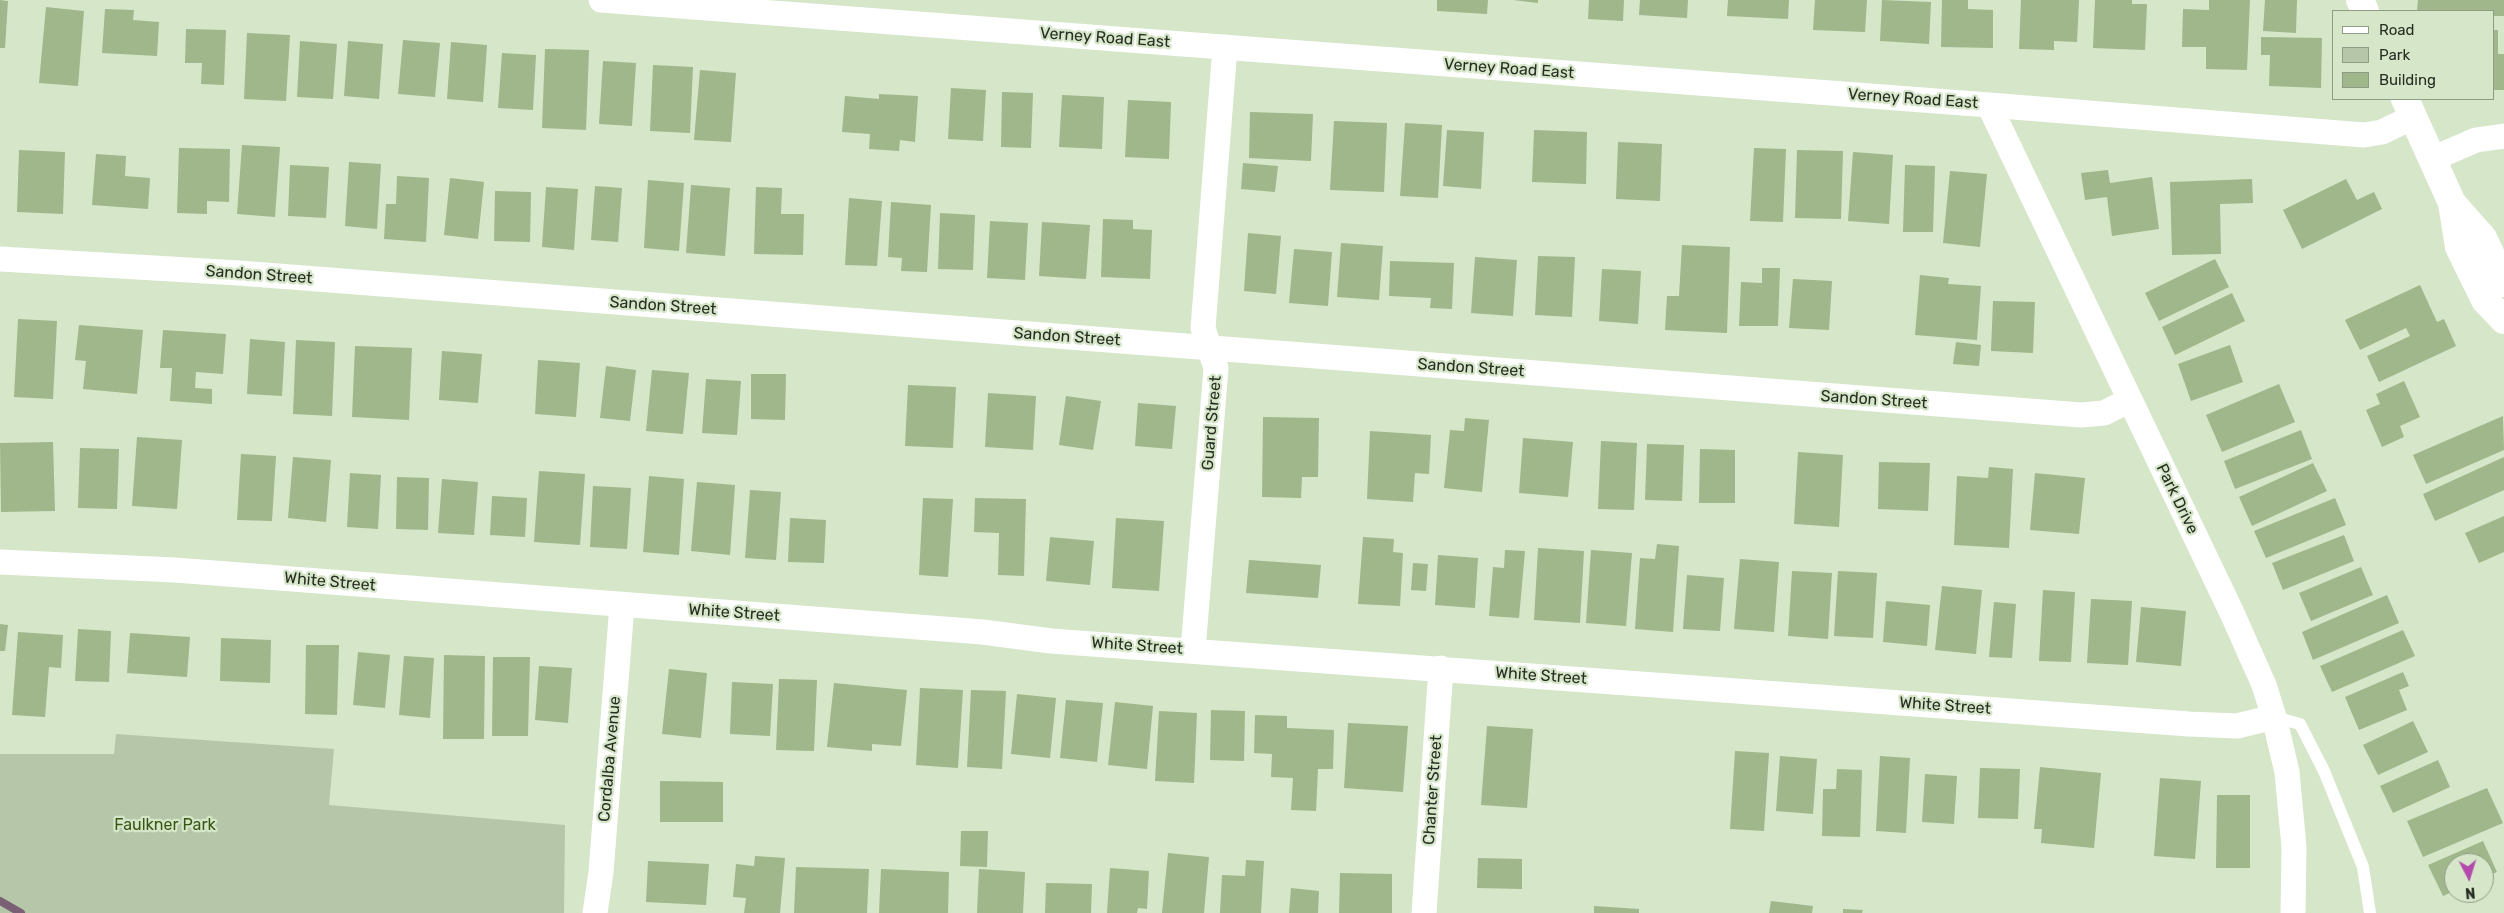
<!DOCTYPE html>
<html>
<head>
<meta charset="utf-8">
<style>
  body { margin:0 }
  #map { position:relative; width:2504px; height:913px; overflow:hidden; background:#d6e6c9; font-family:Rubik,sans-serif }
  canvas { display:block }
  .legend { position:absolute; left:2332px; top:10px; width:162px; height:90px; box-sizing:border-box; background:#d6e6c9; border:1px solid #909c86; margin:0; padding:6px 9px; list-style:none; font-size:15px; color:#272d22 }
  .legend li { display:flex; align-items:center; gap:10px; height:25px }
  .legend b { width:25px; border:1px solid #909c86 }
  .north { position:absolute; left:2444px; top:853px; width:50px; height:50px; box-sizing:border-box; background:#d6e6c9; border:1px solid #909c86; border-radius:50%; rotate:175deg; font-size:14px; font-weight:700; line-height:20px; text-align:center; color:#272d22 }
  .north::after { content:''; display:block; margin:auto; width:18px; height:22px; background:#b44aad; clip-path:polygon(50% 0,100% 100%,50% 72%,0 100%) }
</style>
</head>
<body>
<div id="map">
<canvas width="2504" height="913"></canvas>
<ul class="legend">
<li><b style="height:6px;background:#fff"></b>Road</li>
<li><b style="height:14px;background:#b6c7a9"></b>Park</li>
<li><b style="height:14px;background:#9fb78b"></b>Building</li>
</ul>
<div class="north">N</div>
</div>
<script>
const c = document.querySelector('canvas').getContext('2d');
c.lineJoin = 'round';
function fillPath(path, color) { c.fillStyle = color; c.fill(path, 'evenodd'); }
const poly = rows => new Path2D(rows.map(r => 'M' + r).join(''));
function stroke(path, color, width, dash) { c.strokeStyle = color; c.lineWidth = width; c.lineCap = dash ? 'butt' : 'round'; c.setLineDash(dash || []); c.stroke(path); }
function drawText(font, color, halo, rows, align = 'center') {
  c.font = font + ' Rubik,sans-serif'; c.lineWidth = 4.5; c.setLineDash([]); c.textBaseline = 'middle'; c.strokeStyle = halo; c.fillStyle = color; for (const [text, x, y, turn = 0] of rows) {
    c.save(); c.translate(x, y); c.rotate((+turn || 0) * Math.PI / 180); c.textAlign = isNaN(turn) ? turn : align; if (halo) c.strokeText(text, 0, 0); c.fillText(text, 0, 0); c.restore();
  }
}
const green = poly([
  [116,734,334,749,329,805,565,825,564,913,0,913,0,754,114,754]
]);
const stream = poly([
  [0,901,21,913]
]);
const building = poly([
  [0,0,8,1,5,48,0,48],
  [1437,0,1488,0,1487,14,1437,11],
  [1513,0,1538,0,1538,3],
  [1589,0,1624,0,1623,21,1588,19],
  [1640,0,1688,0,1687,18,1639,15],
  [1728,0,1789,0,1788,19,1727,16],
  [1815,0,1867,0,1865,32,1813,30],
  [1882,0,1931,2,1929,44,1880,41],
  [1942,0,1968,0,1968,9,1993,10,1993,48,1941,47],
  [2021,0,2079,0,2077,42,2054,41,2054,50,2019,49],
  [2095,0,2132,0,2132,4,2147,4,2145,50,2093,48],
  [2209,0,2250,0,2247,70,2206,69,2206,47,2182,47,2183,9,2209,10],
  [2265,0,2297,0,2296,33,2263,31],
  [2418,0,2504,0,2504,16,2493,16,2493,11,2417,11],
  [46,7,84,11,78,86,39,83],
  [105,9,134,10,133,20,159,22,157,56,102,53],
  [186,29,226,30,224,85,201,84,202,63,185,63],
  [2493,30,2498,30,2498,54,2504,54,2504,90,2493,90],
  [247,33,290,35,286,101,244,99],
  [2261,37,2322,38,2321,88,2269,86,2270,55,2261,55],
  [403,40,440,43,435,97,398,94],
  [300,41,337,44,333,99,297,97],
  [348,41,383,44,379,99,344,96],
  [451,42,487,45,483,102,447,99],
  [545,49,589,50,586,130,542,128],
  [502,53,536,55,533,110,498,108],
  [603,61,636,63,632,126,599,124],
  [653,65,693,67,690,133,650,131],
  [700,70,736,73,731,142,694,140],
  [951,88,986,90,983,141,948,139],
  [1002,92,1033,93,1031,148,1001,147],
  [879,94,918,96,915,142,900,140,899,151,869,149,870,134,842,132,845,96,879,99],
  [1062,95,1104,97,1102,149,1059,147],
  [1128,100,1171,102,1169,159,1125,157],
  [1250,112,1313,114,1311,161,1249,158],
  [1334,121,1387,123,1384,192,1330,190],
  [1405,123,1442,125,1438,198,1400,196],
  [1447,130,1484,132,1481,189,1443,186],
  [1534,130,1587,132,1586,184,1532,182],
  [1618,142,1662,144,1660,201,1616,199],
  [242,145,280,147,275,217,237,214],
  [179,148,230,149,229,202,207,201,207,214,177,213],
  [1754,148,1786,149,1783,222,1750,221],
  [19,150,65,152,63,214,17,212],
  [1797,150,1843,151,1841,219,1795,218],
  [1853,152,1893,155,1889,224,1848,221],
  [96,154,126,156,125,176,150,178,148,209,92,205],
  [349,162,381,164,377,229,345,226],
  [1243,163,1278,166,1275,192,1241,189],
  [290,165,329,167,326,218,288,216],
  [1905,165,1935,166,1933,232,1903,232],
  [2108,170,2110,183,2152,177,2159,229,2112,236,2107,197,2085,200,2081,173],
  [1950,171,1987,174,1980,247,1943,243],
  [397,176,429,178,426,242,384,239,386,204,396,204],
  [450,178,484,182,478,239,444,235],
  [2252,179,2253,203,2220,204,2221,254,2172,255,2170,182],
  [2346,179,2357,200,2374,192,2382,209,2302,249,2283,210],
  [648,180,684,183,679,251,644,248],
  [691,185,730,188,725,256,686,253],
  [595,186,622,188,618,242,591,240],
  [546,187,578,189,574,250,542,247],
  [756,187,782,188,781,214,804,214,803,255,754,254],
  [495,191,531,192,530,242,494,241],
  [849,198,882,201,877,266,845,265],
  [891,202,931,205,927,272,901,271,902,258,888,257],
  [940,213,975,215,973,270,938,269],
  [1103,219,1133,220,1133,229,1152,230,1150,279,1101,277],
  [990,221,1028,223,1025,280,987,278],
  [1042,222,1090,225,1086,279,1039,276],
  [1248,233,1281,236,1276,294,1244,291],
  [1341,243,1383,246,1379,300,1337,297],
  [1682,245,1730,247,1727,333,1665,330,1667,296,1679,296],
  [1294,249,1332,252,1328,306,1289,303],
  [1538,256,1575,257,1572,317,1535,315],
  [1475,257,1517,260,1513,316,1471,313],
  [2215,259,2229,287,2159,321,2145,293],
  [1390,261,1454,263,1452,309,1430,308,1431,298,1389,296],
  [1762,268,1780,268,1778,326,1739,326,1741,282,1762,283],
  [1602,269,1641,271,1638,324,1599,321],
  [1920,275,1949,278,1948,284,1981,286,1977,340,1915,335],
  [1793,279,1832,281,1829,330,1789,328],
  [2420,285,2437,322,2444,319,2456,346,2379,382,2367,356,2410,336,2406,328,2360,350,2345,320],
  [2232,293,2245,321,2175,355,2162,327],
  [1993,301,2035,302,2033,353,1991,351],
  [18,319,57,321,53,399,14,397],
  [79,325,143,330,137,394,83,389,86,361,75,360],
  [163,330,226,334,223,374,196,372,195,388,212,389,212,404,170,401,172,368,160,368],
  [250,339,285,342,282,396,247,394],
  [296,340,335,342,332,416,293,414],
  [1956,342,1981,345,1979,366,1953,364],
  [2230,345,2243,382,2191,401,2178,364],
  [355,346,412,348,409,420,352,417],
  [442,351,482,354,478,403,439,400],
  [538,360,580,363,576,417,535,414],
  [606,366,636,370,630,421,600,418],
  [652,370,689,373,683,434,646,431],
  [751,374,786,374,785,420,751,419],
  [706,379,741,381,737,435,702,433],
  [2404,381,2420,417,2400,426,2404,437,2382,447,2366,410,2380,404,2376,394],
  [2279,384,2295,422,2222,452,2206,415],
  [908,385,956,387,953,448,905,446],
  [988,393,1036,396,1033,450,985,447],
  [1066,396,1101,401,1093,450,1059,445],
  [1138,403,1176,406,1172,449,1135,446],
  [2503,416,2504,450,2426,484,2413,455],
  [1263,417,1319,418,1318,477,1302,477,1301,498,1262,497],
  [1465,418,1489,420,1482,492,1444,488,1450,430,1464,431],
  [2301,430,2312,459,2235,489,2224,461],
  [1370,431,1431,435,1429,474,1415,473,1413,502,1367,499],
  [137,437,182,440,177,509,132,506],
  [1523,438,1573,442,1568,497,1519,493],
  [1601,441,1637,443,1634,510,1598,509],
  [53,442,55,511,1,512,0,443],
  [1647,444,1684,445,1682,501,1645,500],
  [80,448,119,449,117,509,78,508],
  [1700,449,1735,450,1735,503,1699,503],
  [1798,452,1843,455,1839,527,1794,524],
  [241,454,276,456,272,521,237,520],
  [293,457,331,460,326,522,288,518],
  [2504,457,2504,490,2435,521,2423,494],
  [1879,462,1930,463,1928,511,1878,509],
  [2313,463,2327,491,2252,526,2239,497],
  [1989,467,2013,469,2009,548,1954,545,1957,476,1988,478],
  [539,471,585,474,580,545,534,542],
  [350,473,381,475,378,529,347,527],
  [2035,473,2085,478,2079,534,2030,530],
  [649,476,684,479,679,555,643,552],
  [397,477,429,478,428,530,396,529],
  [442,479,478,482,474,535,438,533],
  [697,482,735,485,730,555,691,551],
  [593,486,631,488,627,549,590,547],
  [750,490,781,492,776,560,745,558],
  [492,496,527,498,525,537,490,535],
  [923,498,953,499,948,577,919,575],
  [975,498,1026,499,1024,576,998,575,999,533,974,532],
  [2335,498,2346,525,2266,558,2254,531],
  [2504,516,2504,552,2479,563,2465,533],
  [790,518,826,520,824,563,788,562],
  [1116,518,1164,521,1159,591,1112,588],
  [2344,535,2354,561,2283,590,2272,563],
  [1050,537,1094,541,1090,585,1046,581],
  [1363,537,1394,539,1393,552,1403,553,1400,606,1358,604],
  [1657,544,1679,546,1673,632,1635,629,1640,558,1655,559],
  [1538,548,1584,551,1580,623,1534,620],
  [1505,550,1525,551,1519,618,1489,616,1493,567,1504,568],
  [1591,550,1632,553,1626,626,1586,623],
  [1438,555,1478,558,1475,608,1435,605],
  [1740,559,1779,562,1774,632,1734,629],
  [1249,560,1321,565,1318,598,1246,593],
  [1413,563,1428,564,1426,591,1411,590],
  [2361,567,2373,595,2311,621,2299,593],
  [1792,571,1832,573,1828,639,1788,636],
  [1838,571,1877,573,1873,638,1834,636],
  [1687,575,1724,578,1720,631,1683,629],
  [1942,586,1982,590,1976,654,1935,650],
  [2043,590,2075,592,2071,662,2039,661],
  [2387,595,2399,623,2313,660,2302,632],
  [2091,599,2132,601,2128,665,2087,663],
  [1886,601,1930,605,1927,646,1883,642],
  [1994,602,2016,604,2012,658,1989,657],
  [2141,607,2186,611,2181,666,2136,662],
  [0,624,8,625,5,651,0,651],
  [78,629,111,631,109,682,75,681],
  [2403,630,2415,656,2332,692,2320,666],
  [18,632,63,635,61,668,49,667,45,717,12,715],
  [130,633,190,637,187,677,127,673],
  [221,638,271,640,270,683,220,681],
  [306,645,339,645,337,715,305,714],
  [358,652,390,655,385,708,353,705],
  [444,655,485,656,484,739,443,739],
  [404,656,434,658,430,718,399,715],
  [493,657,530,657,528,736,492,736],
  [539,666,572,668,568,723,535,720],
  [669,669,707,673,701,738,662,734],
  [2403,672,2409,686,2399,690,2407,710,2359,730,2345,697],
  [779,679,817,680,814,751,776,750],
  [732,682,773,684,770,736,730,734],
  [834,683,907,690,901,746,872,744,872,751,827,747],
  [920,688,963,690,958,768,916,765],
  [971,690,1006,691,1002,769,967,767],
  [1017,694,1056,698,1050,758,1011,754],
  [1066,700,1103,703,1097,762,1060,758],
  [1115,702,1153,706,1147,769,1108,765],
  [1211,710,1245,711,1244,761,1210,760],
  [1159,711,1197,713,1194,783,1155,781],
  [1255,715,1287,716,1287,728,1334,730,1333,769,1318,769,1316,811,1291,810,1293,778,1271,777,1272,754,1254,753],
  [2413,721,2428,752,2378,775,2363,745],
  [1348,723,1408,726,1403,792,1344,788],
  [1487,726,1533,729,1527,808,1481,805],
  [1735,751,1769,753,1764,831,1730,829],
  [1780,756,1817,759,1813,814,1776,811],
  [1880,756,1910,758,1906,833,1876,831],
  [2438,760,2450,787,2393,813,2380,786],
  [2040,767,2101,773,2094,848,2041,843,2042,829,2034,829],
  [1980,768,2020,769,2018,819,1978,818],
  [1837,769,1862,770,1860,837,1822,836,1823,789,1836,789],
  [1925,774,1957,776,1954,824,1922,822],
  [2160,778,2201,781,2195,859,2154,856],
  [660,781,723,782,723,822,660,822],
  [2487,788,2503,823,2423,857,2407,821],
  [2217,795,2250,795,2250,868,2216,868],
  [961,831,988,831,987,867,960,866],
  [2483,841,2497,872,2484,878,2484,863,2454,863,2454,891,2443,896,2428,865],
  [1168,853,1209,857,1204,913,1162,913],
  [755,856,785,858,780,913,744,913,746,898,733,897,736,864,754,866],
  [1478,858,1522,859,1522,889,1477,888],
  [1246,860,1264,861,1261,913,1220,913,1222,875,1245,876],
  [648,861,709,864,706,905,646,902],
  [796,867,869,869,867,913,794,913],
  [1110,868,1149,871,1147,909,1138,908,1137,913,1107,913],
  [881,869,949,872,948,913,879,913],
  [979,869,1025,872,1023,913,977,913],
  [1340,873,1392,874,1392,913,1339,913],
  [1046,883,1092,884,1091,913,1045,913],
  [1291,888,1319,891,1318,913,1289,913],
  [1771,901,1813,906,1812,913,1769,913],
  [1594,906,1639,909,1639,913,1594,913],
  [1843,909,1863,910,1862,913,1843,913]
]);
const lane = poly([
  [2274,717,2300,724,2324,771,2363,867,2370,913]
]);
const street = poly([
  [601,0,1989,105,2364,135,2382,132,2413,117],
  [1989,105,2232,613,2264,685,2274,717,2287,772,2294,847,2293,913],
  [2432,159,2476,140,2504,136],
  [0,259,239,273,2081,415,2104,413,2130,400],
  [0,562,175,570,983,632,1051,641,2189,724,2237,726,2274,717],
  [1193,650,1216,368,1203,328,1225,47],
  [595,913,601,872,622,605],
  [1424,913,1441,668]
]);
const primary = poly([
  [2360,0,2365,11],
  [2405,99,2452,203,2459,247,2485,300,2504,320],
  [2452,203,2483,238,2504,283]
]);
const streetNames = [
  ["Verney Road East",1105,38,4],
  ["Verney Road East",1509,69,4],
  ["Verney Road East",1913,99,4],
  ["Sandon Street",259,275,4],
  ["Sandon Street",663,306,4],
  ["Sandon Street",1067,337,4],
  ["Sandon Street",1471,368,4],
  ["Sandon Street",1874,400,4],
  ["Guard Street",1212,423,-85],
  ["Park Drive",2177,499,64],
  ["White Street",330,582,5],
  ["White Street",734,613,4],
  ["White Street",1137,646,4],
  ["White Street",1541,676,4],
  ["White Street",1945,706,4],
  ["Cordalba Avenue",610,759,-85],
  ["Chanter Street",1433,790,-86]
];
const parkNames = [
  ["Faulkner Park",165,825]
];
fillPath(green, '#b6c7a9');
stroke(stream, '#7a6075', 8);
fillPath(building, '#9fb78b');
stroke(lane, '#fff', 12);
stroke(street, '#fff', 25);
stroke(primary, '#fff', 28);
drawText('16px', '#272d22', '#d6e6c9', streetNames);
drawText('16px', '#385615', '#d6e6c9', parkNames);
</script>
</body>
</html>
